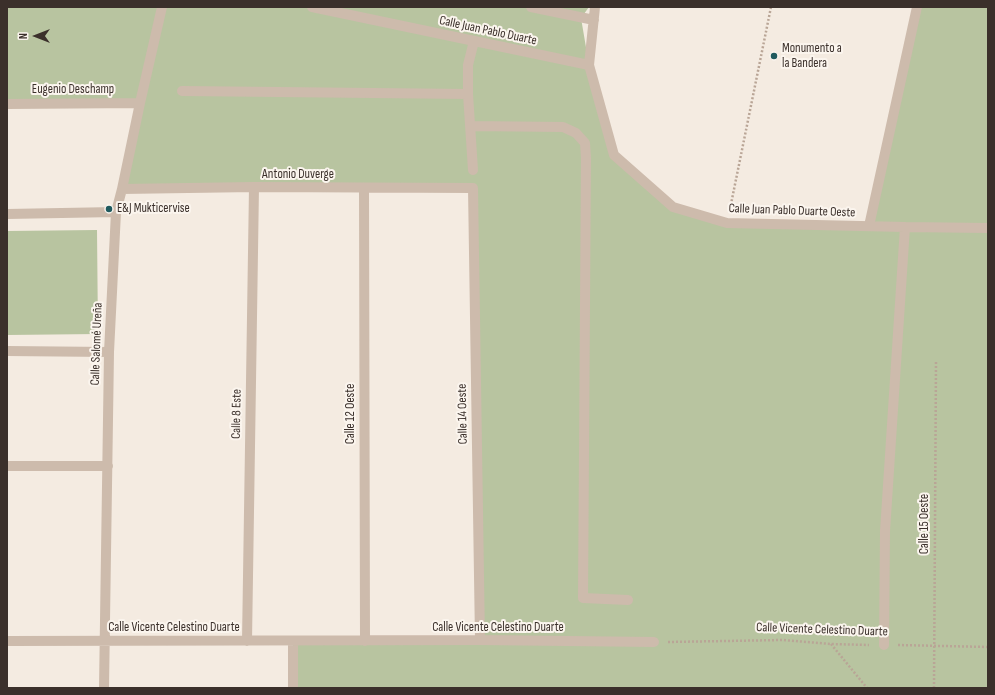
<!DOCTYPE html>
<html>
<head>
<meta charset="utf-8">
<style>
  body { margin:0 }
  #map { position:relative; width:995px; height:695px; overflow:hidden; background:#f4ebe1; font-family:"Sofia Sans Condensed",sans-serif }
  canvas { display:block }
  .frame { position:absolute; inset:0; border:8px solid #3b302b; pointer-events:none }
  .north { position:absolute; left:16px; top:16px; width:40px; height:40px; -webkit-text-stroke:3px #fbf5ee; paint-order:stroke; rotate:270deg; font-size:11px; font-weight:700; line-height:16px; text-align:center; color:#3b302b }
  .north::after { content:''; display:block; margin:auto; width:14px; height:18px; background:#3b302b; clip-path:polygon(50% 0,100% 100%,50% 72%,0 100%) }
</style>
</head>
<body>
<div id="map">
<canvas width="995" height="695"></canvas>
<div class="frame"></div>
<div class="north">N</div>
</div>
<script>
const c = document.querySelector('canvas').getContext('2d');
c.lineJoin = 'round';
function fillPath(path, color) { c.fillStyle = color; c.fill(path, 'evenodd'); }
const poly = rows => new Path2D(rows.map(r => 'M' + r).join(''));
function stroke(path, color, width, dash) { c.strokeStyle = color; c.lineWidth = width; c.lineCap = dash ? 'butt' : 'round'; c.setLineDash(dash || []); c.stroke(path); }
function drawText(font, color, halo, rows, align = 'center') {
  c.font = font + ' "Sofia Sans Condensed",sans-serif'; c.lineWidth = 4; c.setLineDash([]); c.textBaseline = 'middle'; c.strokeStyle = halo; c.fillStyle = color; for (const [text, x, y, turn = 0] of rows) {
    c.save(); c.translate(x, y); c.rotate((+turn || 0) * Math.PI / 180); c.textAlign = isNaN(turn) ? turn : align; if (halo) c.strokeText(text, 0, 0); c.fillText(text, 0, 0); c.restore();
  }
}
const green = poly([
  [7,7,589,7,581,18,589,65,614,155,673,207,727,223,869,226,917,7,988,7,988,688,291,688,293,641,480,640,473,188,122,189,140,103,7,99],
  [97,230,98,334,7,335,7,231]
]);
const path = poly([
  [730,209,771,7],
  [668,642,783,640,831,644,869,645],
  [831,644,867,688],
  [898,645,988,647],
  [934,688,936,360]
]);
const minor = poly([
  [312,7,589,65],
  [531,7,594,20],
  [595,7,589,65,614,155,673,207,727,223,905,227,988,228],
  [182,91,468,94],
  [7,104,140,103],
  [470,126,563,127,576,133,585,143,586,158,583,598,628,600],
  [473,170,468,94,468,65,474,41],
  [364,188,365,641],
  [122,189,254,187,473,188,480,640],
  [7,214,116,212],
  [869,226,917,7],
  [7,351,109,352],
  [7,466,108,466],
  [7,641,480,640,654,642],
  [247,641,254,187],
  [884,645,885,531,905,227],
  [104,688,109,352,116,212,122,189,140,103,162,7],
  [293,688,293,641]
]);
const markers = [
  [774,56,4,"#1f5a5e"],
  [109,209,4,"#1f5a5e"]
];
const streetNames = [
  ["Calle Juan Pablo Duarte",488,31,12],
  ["Eugenio Deschamp",73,90],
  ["Antonio Duverge",298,175],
  ["Calle Juan Pablo Duarte Oeste",792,211,2],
  ["Calle Salomé Ureña",97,344,-88],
  ["Calle 8 Este",237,414,-89],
  ["Calle 12 Oeste",351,414,-90],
  ["Calle 14 Oeste",463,414,-91],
  ["Calle 15 Oeste",925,524,-90],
  ["Calle Vicente Celestino Duarte",174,628],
  ["Calle Vicente Celestino Duarte",498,628],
  ["Calle Vicente Celestino Duarte",822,630,2]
];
const poiNames = [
  ["Monumento a",782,49],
  ["la Bandera",782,64],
  ["E&J Mukticervise",117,209]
];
fillPath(green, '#b8c4a0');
stroke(path, '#b9a596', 2.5, [2, 2]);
stroke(minor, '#cdbbac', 10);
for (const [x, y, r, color] of markers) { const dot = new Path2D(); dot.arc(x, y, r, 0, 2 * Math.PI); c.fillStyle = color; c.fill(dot); stroke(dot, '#fbf5ee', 1.5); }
drawText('13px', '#3b302b', '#fbf5ee', streetNames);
drawText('13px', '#3b302b', '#fbf5ee', poiNames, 'left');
</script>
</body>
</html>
